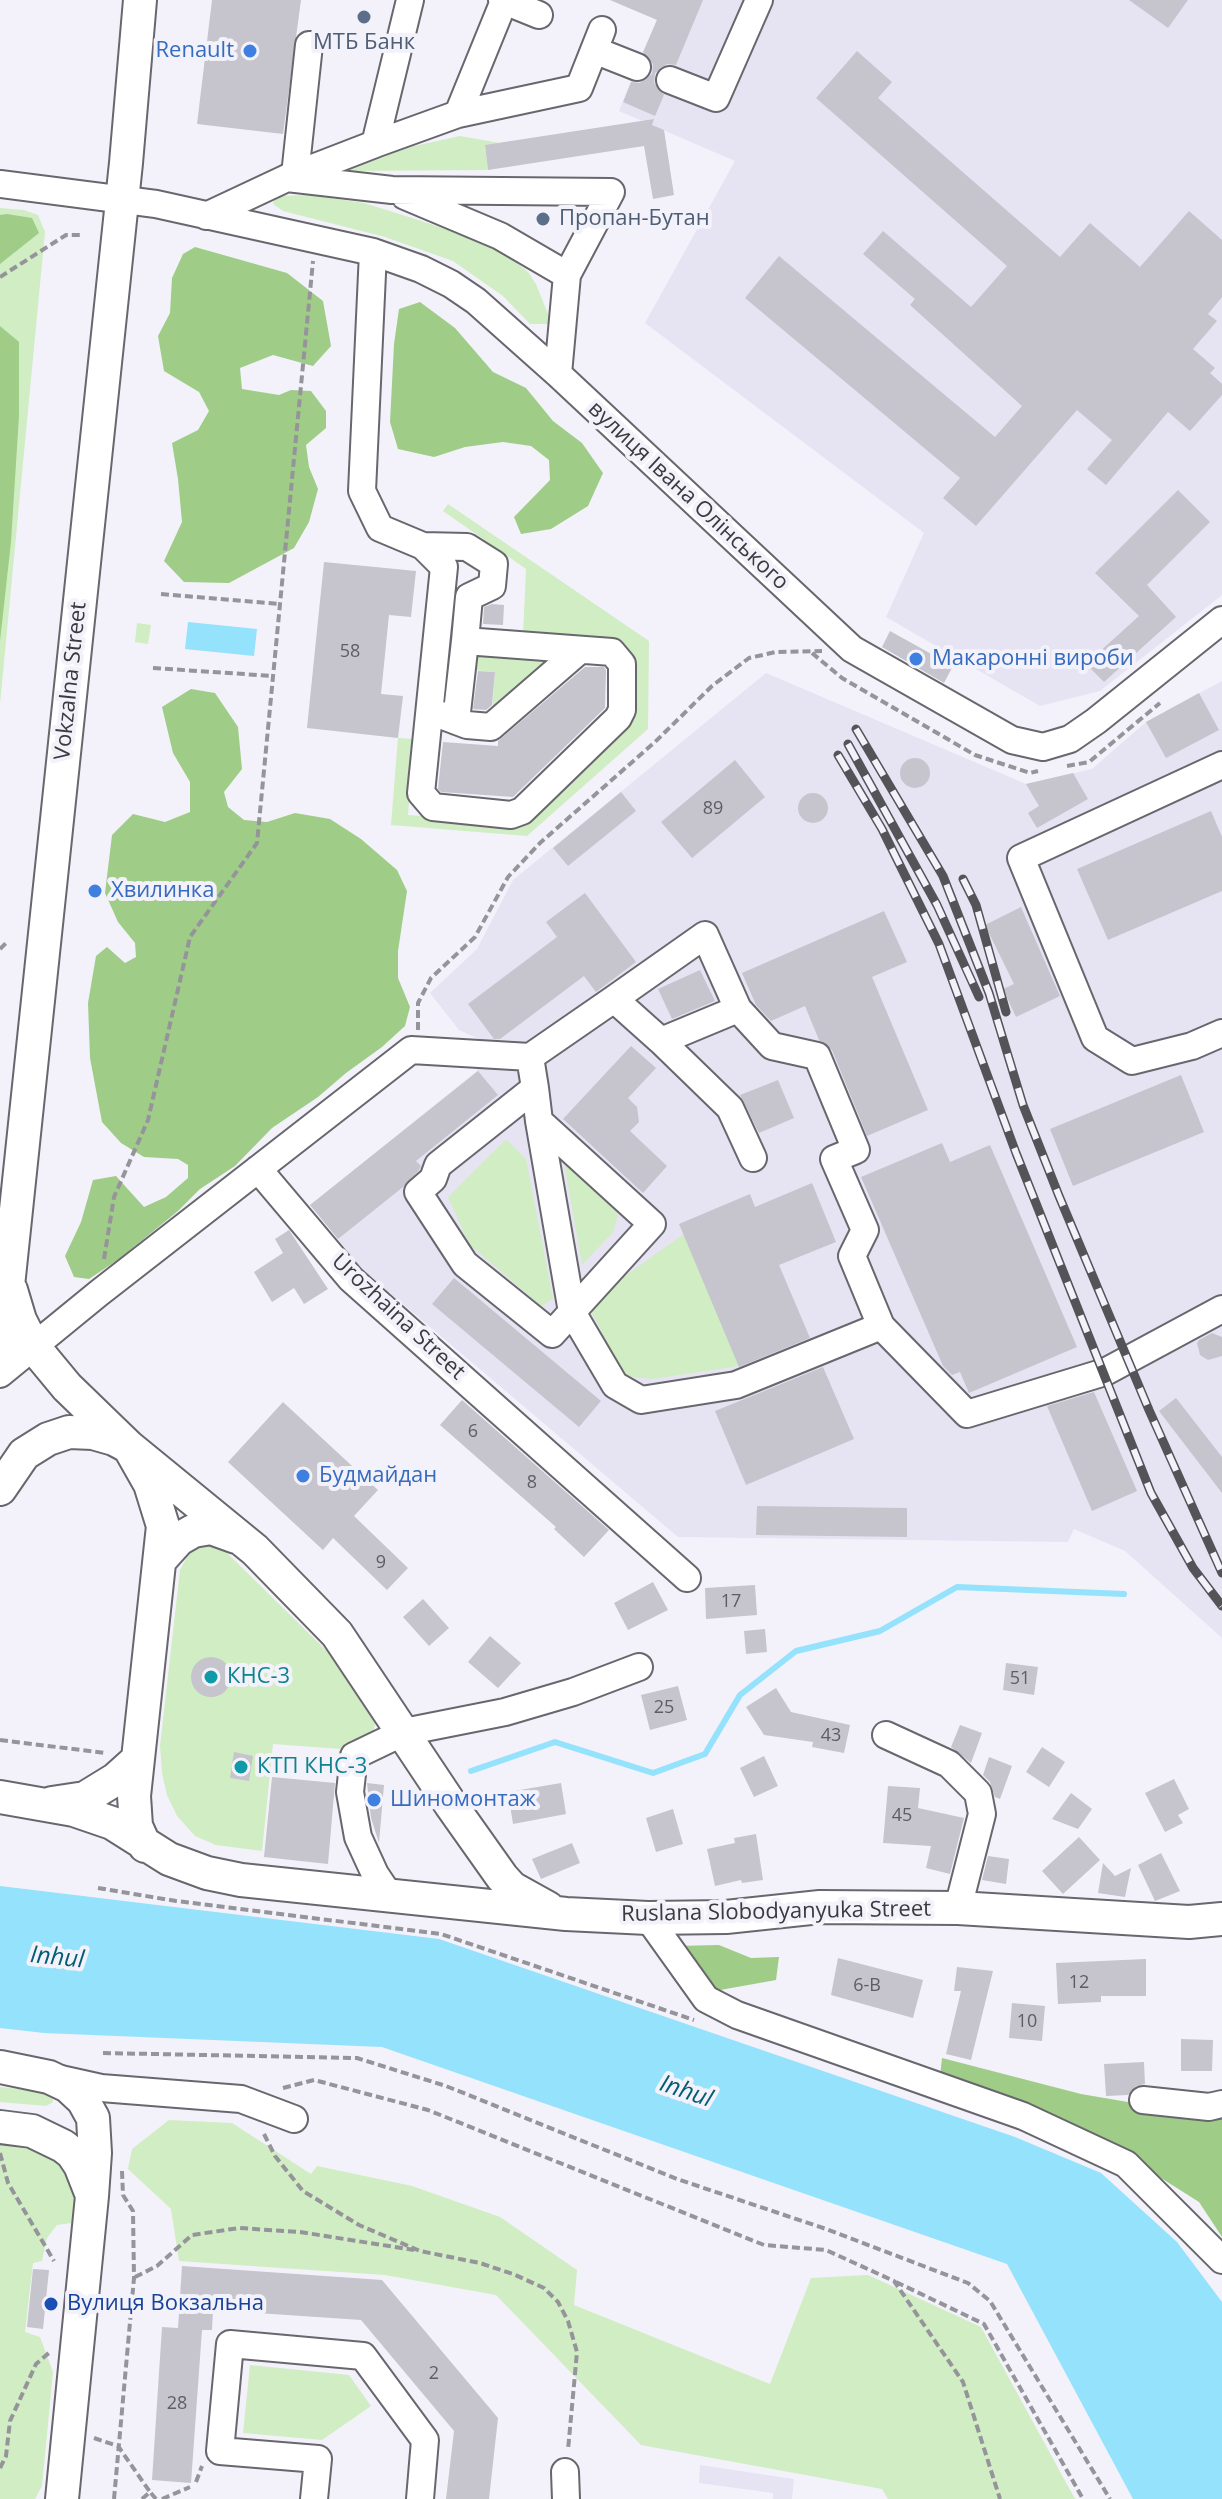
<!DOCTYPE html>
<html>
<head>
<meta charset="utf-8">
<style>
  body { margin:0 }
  canvas { display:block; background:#f3f1fa }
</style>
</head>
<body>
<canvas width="1222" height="2499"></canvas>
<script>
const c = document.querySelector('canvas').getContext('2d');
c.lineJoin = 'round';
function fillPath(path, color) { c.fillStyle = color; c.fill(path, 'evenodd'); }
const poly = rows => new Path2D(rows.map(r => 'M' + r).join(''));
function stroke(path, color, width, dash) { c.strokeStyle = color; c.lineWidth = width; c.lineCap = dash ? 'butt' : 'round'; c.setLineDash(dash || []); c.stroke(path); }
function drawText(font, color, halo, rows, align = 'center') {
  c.font = font + ' "Open Sans",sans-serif'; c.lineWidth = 8; c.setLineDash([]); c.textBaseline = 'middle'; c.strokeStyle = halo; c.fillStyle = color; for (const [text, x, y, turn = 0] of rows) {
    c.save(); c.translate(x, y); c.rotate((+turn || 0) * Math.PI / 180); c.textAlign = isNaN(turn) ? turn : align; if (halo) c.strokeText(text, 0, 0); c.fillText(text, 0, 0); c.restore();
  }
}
const built = poly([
  [665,0,1222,0,1222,595,1100,691,1040,706,886,617,924,533,645,323,735,161,619,111],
  [766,673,1026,784,1092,769,1146,722,1222,681,1222,1638,1125,1551,1074,1529,1068,1542,678,1537,364,1271,310,1205,477,1071,479,1039,459,1030,430,993,477,949,513,880],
  [700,2465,794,2479,792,2499,773,2499,773,2493,699,2483]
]);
const green = poly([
  [460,136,500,143,485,146,488,170,346,171,410,147],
  [310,195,364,203,412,218,464,235,508,256,528,272,536,284,552,324,530,324,503,296,453,261,385,237,283,211,273,204,275,197,281,196],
  [0,208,24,210,38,215,45,232,0,704],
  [448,504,649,641,648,729,527,836,391,825,398,738,414,739,408,815,513,823,619,727,630,656,523,637,526,569,443,511],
  [137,623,151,625,148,644,135,642],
  [475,651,558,657,492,713,495,672,474,670],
  [506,1139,526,1159,553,1299,541,1306,469,1244,448,1197],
  [563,1156,610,1199,618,1216,613,1232,582,1265],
  [684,1234,739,1366,653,1379,624,1376,592,1313,608,1288],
  [209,1544,224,1550,333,1657,377,1717,368,1751,273,1744,262,1851,216,1845,195,1836,177,1816,167,1795,162,1773,160,1746,180,1570,190,1551],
  [0,2087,48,2092,53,2097,53,2102,46,2106,0,2102],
  [169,2120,232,2123,311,2174,317,2166,412,2186,500,2217,577,2270,574,2305,770,2384,811,2278,868,2275,981,2327,1075,2499,888,2499,882,2489,641,2445,496,2295,385,2275,179,2261,171,2209,128,2169,132,2149],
  [0,2143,31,2148,54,2158,69,2174,76,2191,77,2211,71,2223,57,2225,47,2238,42,2261,33,2263,25,2332,40,2337,53,2372,42,2486,35,2499,0,2499],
  [250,2365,349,2375,371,2406,322,2440,243,2433]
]);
const forest = poly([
  [7,214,32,218,39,233,0,264,0,215],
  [195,247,287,273,323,301,331,346,313,366,273,355,240,368,242,389,279,395,291,390,311,391,326,411,326,428,306,445,309,467,318,489,309,522,294,548,229,583,184,582,164,561,182,522,178,479,172,443,198,430,209,411,199,392,164,371,158,336,170,313,172,278,183,254],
  [420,302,455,328,493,372,526,388,553,421,582,443,603,473,588,506,551,529,521,534,514,517,550,480,549,460,531,446,503,442,465,447,434,457,398,449,390,422,394,344,399,309],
  [0,326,19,342,19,416,11,542,0,641],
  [191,689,215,693,238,727,242,769,224,792,228,807,244,820,267,822,295,813,330,819,361,839,397,870,407,891,398,951,398,978,410,1007,405,1026,382,1047,346,1073,318,1097,272,1128,235,1166,200,1189,178,1211,119,1259,89,1279,74,1277,65,1256,81,1222,93,1180,116,1176,144,1207,166,1197,188,1178,188,1165,178,1159,144,1157,121,1143,102,1122,90,1058,88,1003,96,956,107,947,125,963,136,957,135,943,118,922,105,893,112,835,133,814,165,822,190,812,190,782,173,753,162,707],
  [719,1945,751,1958,779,1957,776,1980,709,1992,675,1946],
  [942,2058,1081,2094,1222,2118,1222,2237,1199,2202,1123,2154,940,2077]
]);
const water = poly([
  [188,622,257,629,254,656,185,649],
  [0,1886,439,1939,1015,2137,1101,2173,1177,2242,1222,2302,1222,2499,1133,2499,1007,2264,382,2047,44,2033,0,2028]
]);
const stream = poly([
  [471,1771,555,1742,653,1773,705,1754,740,1695,796,1651,880,1631,957,1587,1124,1594]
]);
const building = poly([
  [212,0,301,0,283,134,197,124],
  [610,0,703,0,676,65,667,64,655,73,654,83,664,95,655,116,623,102,631,82,640,83,652,74,653,64,643,52,657,20],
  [1129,0,1188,0,1168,28],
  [857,51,892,82,878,98,1060,257,1090,223,1140,267,1189,211,1222,240,1222,297,1208,314,1217,321,1193,349,1215,368,1210,373,1222,384,1222,395,1190,431,1168,412,1106,485,1087,469,1112,440,1077,410,976,526,943,498,960,478,745,298,779,256,995,437,1022,406,910,305,915,299,863,254,883,231,971,307,1007,266,816,98],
  [654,119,652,125,664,130,674,195,653,199,644,146,488,170,485,145],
  [1178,490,1210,522,1147,585,1176,617,1104,682,1086,664,1139,616,1095,573],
  [324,562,416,571,411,617,389,615,381,694,403,696,398,738,307,728],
  [492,604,504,605,503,625,483,624,484,607],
  [890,631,953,666,944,683,882,647],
  [585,667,604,667,606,670,605,708,513,797,441,792,438,789,443,742,498,746,498,741],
  [478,671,495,672,492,705,486,710,473,709],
  [1199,693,1219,730,1166,758,1146,722],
  '900 773a15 15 0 1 1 30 0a15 15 0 1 1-30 0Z',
  [735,760,765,797,692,858,661,822],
  [1073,773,1088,799,1037,828,1028,813,1039,806,1026,784],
  [621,792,636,811,568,866,553,848],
  '798 808a15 15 0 1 1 30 0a15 15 0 1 1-30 0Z',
  [1211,811,1222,837,1222,891,1108,940,1077,869],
  [585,893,636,962,596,992,584,976,500,1039,494,1039,468,1004,557,937,546,922],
  [1021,907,1060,996,1016,1017,1003,989,1014,984,985,925],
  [884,911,907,962,872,977,928,1110,867,1136,832,1050,819,1040,805,1006,771,1021,756,1005,742,973],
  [700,970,715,1001,672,1019,658,989],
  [631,1046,656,1068,628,1098,637,1107,639,1122,630,1131,667,1166,643,1193,563,1119],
  [478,1071,498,1095,416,1161,421,1166,419,1170,403,1187,338,1239,310,1205],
  [1181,1075,1204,1132,1073,1186,1050,1129],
  [778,1080,794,1118,759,1133,740,1095],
  [942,1143,950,1162,990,1145,1077,1347,969,1393,960,1372,952,1375,943,1366,861,1177],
  [812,1183,836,1242,779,1265,810,1338,739,1367,679,1224,750,1194,755,1207],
  [289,1230,328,1289,304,1304,294,1288,272,1302,254,1272,283,1253,275,1239],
  [454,1278,601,1401,579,1427,432,1304],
  [1212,1333,1222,1337,1222,1356,1208,1360,1200,1355,1197,1343,1199,1340],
  [823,1367,854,1439,746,1485,715,1411],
  [1094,1392,1137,1491,1092,1511,1047,1406],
  [1176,1398,1222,1457,1222,1493,1159,1411],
  [462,1400,609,1530,584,1557,554,1529,556,1527,440,1425],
  [283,1402,378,1490,354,1516,408,1568,387,1590,333,1538,323,1550,228,1462],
  [757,1506,907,1508,907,1537,756,1535],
  [653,1582,668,1610,628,1630,614,1603],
  [755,1585,757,1615,706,1619,705,1588],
  [423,1599,449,1628,429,1646,403,1617],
  [765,1629,767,1652,746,1654,744,1631],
  [490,1636,521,1663,498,1688,468,1662],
  '191 1677a20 20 0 1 1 40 0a20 20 0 1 1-40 0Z',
  [1006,1663,1038,1667,1034,1695,1003,1690],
  [678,1686,687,1720,650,1730,641,1695],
  [776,1688,791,1712,850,1725,844,1753,812,1747,813,1742,764,1735,746,1707],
  [960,1725,982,1733,971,1763,951,1747],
  [1042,1747,1065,1762,1049,1787,1026,1772],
  [234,1752,253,1756,249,1781,230,1778],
  [764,1756,778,1786,754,1797,740,1768],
  [989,1757,1012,1766,1000,1799,995,1797,990,1782,983,1775],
  [272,1777,335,1783,328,1864,264,1857],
  [1174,1779,1189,1809,1178,1815,1183,1823,1165,1832,1145,1793],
  [367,1783,384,1785,379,1843,371,1818],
  [561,1783,566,1814,513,1824,508,1792],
  [888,1786,920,1788,918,1808,964,1818,950,1874,926,1868,931,1846,883,1843],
  [1071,1793,1092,1809,1078,1829,1052,1819],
  [673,1809,683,1844,656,1852,646,1818],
  [756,1834,763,1880,742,1883,741,1880,715,1886,707,1849,735,1843,734,1838],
  [1079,1837,1100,1860,1063,1894,1042,1871],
  [572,1843,580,1863,541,1879,532,1859],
  [1161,1853,1180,1891,1155,1901,1138,1865],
  [988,1856,1009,1859,1006,1884,982,1880],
  [1103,1863,1115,1876,1131,1868,1125,1897,1098,1893],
  [838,1958,923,1980,913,2018,831,1995],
  [1146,1959,1146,1996,1101,1996,1101,2002,1058,2004,1056,1963],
  [957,1967,993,1971,971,2060,946,2054,961,1991,954,1991],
  [1012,2003,1045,2006,1042,2041,1009,2038],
  [1181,2039,1213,2040,1212,2071,1181,2071],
  [1144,2062,1145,2084,1136,2086,1128,2095,1106,2096,1104,2064],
  [182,2266,382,2280,498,2418,489,2499,446,2499,454,2431,361,2320,213,2310,212,2330,202,2330,191,2483,152,2480,162,2327,178,2328],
  [33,2269,49,2270,43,2329,27,2327]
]);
const path = poly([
  [0,277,66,235,80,235],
  [161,594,280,604],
  [812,653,842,678,975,755,1030,773,1038,771],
  [153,668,273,676],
  [1067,766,1089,762,1160,703],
  [0,949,6,943],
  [418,1030,418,1003,431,978,475,937,508,877,540,843,655,742,712,686,749,658,776,652,822,651],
  [104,1259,114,1197,148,1120,190,937,257,843,313,261],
  [0,1740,105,1753],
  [98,1888,176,1901,441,1934,694,2020],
  [103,2053,357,2058,446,2086,677,2179,826,2229,968,2283,990,2301,1110,2499],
  [283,2088,314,2080,428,2110,764,2245,826,2250,894,2281,963,2382,1000,2499],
  [264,2134,275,2156,303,2191,359,2225,420,2251,480,2263,513,2274,544,2288,558,2302,568,2321,577,2352,568,2450],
  [0,2153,8,2183,54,2261],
  [135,2277,157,2266,192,2235,239,2228,300,2232,414,2250],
  [896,2282,984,2324,1083,2499],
  [94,2438,118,2446,150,2492],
  [0,2468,6,2456,10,2421,36,2364,50,2352],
  [196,2482,202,2466],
  [114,2499,134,2278,133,2211,123,2195,122,2171],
  [142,2499,150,2492,156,2499],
  [162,2499,190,2487]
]);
const minor = poly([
  [502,0,539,15],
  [594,50,637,67],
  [670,80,716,98,759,0],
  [458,114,504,1],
  [375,144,458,114,579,88,602,30],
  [295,175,309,45],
  [287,178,392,190,611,192,567,275,558,374],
  [0,184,156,204,373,252,421,269,451,284,476,301,558,374,852,649,1012,740,1043,747,1070,739,1096,721,1222,620],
  [405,196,500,236,567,275],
  [206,216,287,178,375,144,410,0],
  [373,252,362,491,380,528,423,546,444,567,421,793,433,807,511,815,522,811,618,718,622,710,622,664,612,652,465,641,469,597,492,586,494,564,467,547,423,546],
  [430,711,467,725,491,727,580,650],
  [456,721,465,641],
  [1222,765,1021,858,1095,1038,1132,1061,1192,1046,1222,1033],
  [738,1009,772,1046,817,1056,856,1150,834,1159,865,1230,852,1256,881,1326],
  [661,1041,730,1108,753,1158],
  [530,1057,535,1088,539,1121,652,1224,552,1334,465,1264,418,1192,433,1179,438,1165,535,1088],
  [539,1121,572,1312,615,1385,641,1400,736,1385,881,1326,967,1414,1105,1372,1222,1309],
  [258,1169,351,1279,687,1578],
  [0,1374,99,1293,411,1050,530,1057,614,999,705,935,738,1009,661,1041,614,999],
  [886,1735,949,1764,978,1793,982,1814,958,1908],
  [389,1895,375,1874,358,1837,350,1792,354,1756,404,1732,505,1712,573,1692,639,1667],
  [648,1918,706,1999,737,2015,1023,2116,1126,2164,1222,2260],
  [56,2078,101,2088,241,2099,294,2119],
  [1143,2100,1209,2107,1222,2104],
  [565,2472,566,2499],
  [314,2499,318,2459,220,2451,230,2344,363,2356,425,2440,420,2499]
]);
const major = poly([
  [11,1290,20,1320,33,1346,67,1387,129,1447,255,1550,337,1634,451,1805,502,1877,512,1888,548,1908],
  [0,1362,126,163,140,0],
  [0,1489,24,1454,48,1439,69,1432,93,1433,114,1439,129,1447,150,1484,163,1526,134,1796,136,1826,145,1846],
  [161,1559,179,1539,193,1531,211,1528,236,1537],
  [0,1797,74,1810,112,1823,169,1859,207,1873,241,1880,566,1914,648,1918,726,1917,820,1907,958,1908,1189,1922,1222,1919],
  [52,1803,85,1798,116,1779,136,1761],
  [0,2067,49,2077,68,2086,83,2100,93,2118,95,2153,92,2196,62,2499],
  [0,2127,32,2131,63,2146,72,2153,80,2165,91,2193]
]);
const rail = poly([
  [856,729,943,876,989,993,1023,1105,1059,1196,1149,1410,1222,1573],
  [848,744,937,905,979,997],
  [838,755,882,829,939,944,1016,1153,1151,1493,1193,1568,1222,1606],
  [963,879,976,905,1006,1012]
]);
const markers = [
  [364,17,8,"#5c6f8a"],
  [250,51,8,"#3f7fe0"],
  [543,219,8,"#5c6f8a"],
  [916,659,8,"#3f7fe0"],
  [95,891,8,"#3f7fe0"],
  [303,1476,8,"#3f7fe0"],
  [211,1677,8,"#0f9aa8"],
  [241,1767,8,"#0f9aa8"],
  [374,1800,8,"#3f7fe0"],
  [51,2304,8,"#1a4fb4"]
];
const numberNames = [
  ["58",350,652],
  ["89",713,809],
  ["6",473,1432],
  ["8",532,1483],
  ["9",381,1563],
  ["17",731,1602],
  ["51",1020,1679],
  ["25",664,1708],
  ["43",831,1736],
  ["45",902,1816],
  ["12",1079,1983],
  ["6-В",867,1986],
  ["10",1027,2022],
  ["2",434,2374],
  ["28",177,2404]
];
const serviceNames = [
  ["МТБ Банк",364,43],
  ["Пропан-Бутан",559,219,"left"]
];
const shopNames = [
  ["Renault",234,51,"right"],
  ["Макаронні вироби",932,659],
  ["Хвилинка",111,891],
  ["Будмайдан",319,1476],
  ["Шиномонтаж",390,1800]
];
const streetNames = [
  ["вулиця Івана Олінського",688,496,43],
  ["Vokzalna Street",71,681,-84],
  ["Urozhaina Street",398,1317,43],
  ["Ruslana Slobodyanyuka Street",776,1912,-1]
];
const cultureNames = [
  ["КНС-3",227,1677],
  ["КТП КНС-3",257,1767]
];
const transitNames = [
  ["Вулиця Вокзальна",67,2304]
];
const waterNames = [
  ["Inhul",57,1958,6],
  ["Inhul",686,2092,19]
];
fillPath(built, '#e6e4f3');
fillPath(green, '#d1edc3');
fillPath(forest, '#9fcd87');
fillPath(water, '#94e2fc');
stroke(stream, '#94e2fc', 6);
fillPath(building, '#c6c5cd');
stroke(minor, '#68676e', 30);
stroke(major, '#68676e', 36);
stroke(path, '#95949a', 4, [8, 4]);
stroke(minor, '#fff', 26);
stroke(major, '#fff', 32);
stroke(rail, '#545358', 9);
stroke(rail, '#f3f1fa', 6, [18]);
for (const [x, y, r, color] of markers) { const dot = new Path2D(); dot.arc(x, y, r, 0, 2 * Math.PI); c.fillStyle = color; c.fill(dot); stroke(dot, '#f3f1fa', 3); }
drawText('18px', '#5e5d62', null, numberNames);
drawText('22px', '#4e5e75', '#f3f1fa', serviceNames);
drawText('22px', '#366cbe', '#f3f1fa', shopNames, 'left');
drawText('22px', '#3b3a3e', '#f3f1fa', streetNames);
drawText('22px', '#0d838f', '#f3f1fa', cultureNames, 'left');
drawText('22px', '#164399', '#f3f1fa', transitNames, 'left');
drawText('italic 24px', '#005d73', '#f3f1fa', waterNames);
</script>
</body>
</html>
